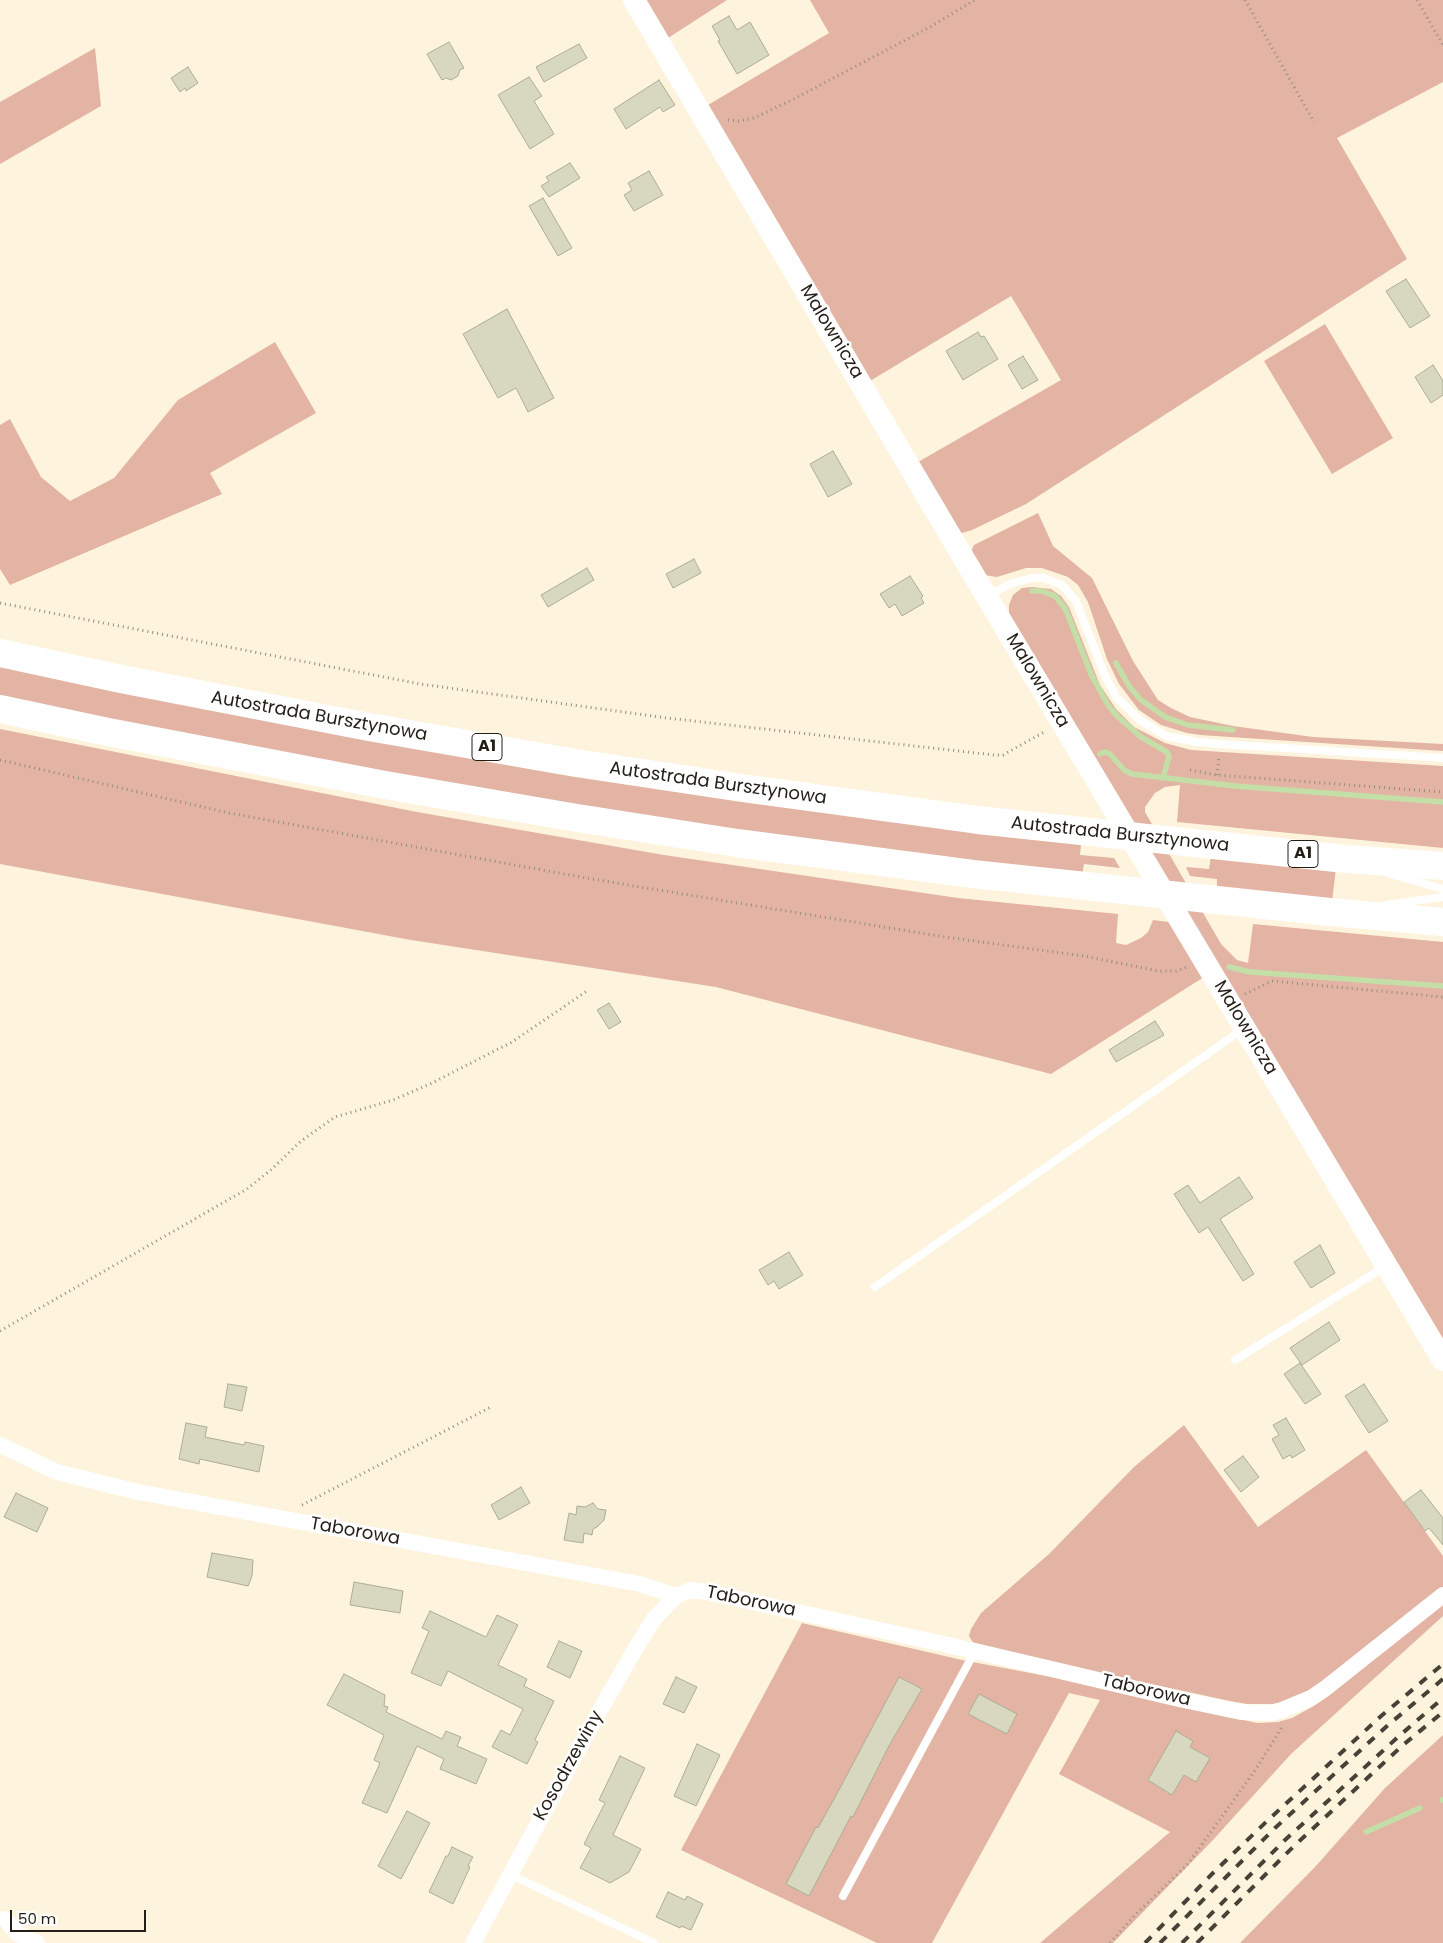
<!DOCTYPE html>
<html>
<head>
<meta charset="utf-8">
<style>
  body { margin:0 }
  #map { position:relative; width:1443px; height:1943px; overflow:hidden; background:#fef3dc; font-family:Poppins,sans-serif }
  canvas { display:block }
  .scale { position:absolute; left:10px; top:1910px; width:136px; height:22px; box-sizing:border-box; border:2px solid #231f16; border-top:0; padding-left:6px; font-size:15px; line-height:18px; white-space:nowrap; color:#231f16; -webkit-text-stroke:4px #fff; paint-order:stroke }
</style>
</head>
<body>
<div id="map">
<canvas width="1443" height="1943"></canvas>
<div class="scale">50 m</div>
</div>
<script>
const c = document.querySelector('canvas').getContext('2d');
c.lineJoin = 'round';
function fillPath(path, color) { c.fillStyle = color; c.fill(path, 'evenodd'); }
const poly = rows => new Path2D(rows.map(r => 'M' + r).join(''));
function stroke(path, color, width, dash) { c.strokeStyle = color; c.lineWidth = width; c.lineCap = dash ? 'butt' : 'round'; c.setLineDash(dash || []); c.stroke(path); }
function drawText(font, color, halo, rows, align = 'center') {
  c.font = font + ' Poppins,sans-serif'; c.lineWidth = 5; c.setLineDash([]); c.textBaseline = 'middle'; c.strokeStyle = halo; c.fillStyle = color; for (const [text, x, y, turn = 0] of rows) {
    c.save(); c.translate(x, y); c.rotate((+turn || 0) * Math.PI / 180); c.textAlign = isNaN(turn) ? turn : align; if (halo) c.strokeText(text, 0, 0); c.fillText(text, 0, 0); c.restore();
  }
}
const green = poly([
  [646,0,727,0,668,38],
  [810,0,1443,0,1443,82,1337,138,1407,259,1026,504,972,530,962,533,957,532,918,462,1061,380,1011,296,870,381,708,105,829,33],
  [95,48,101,106,0,164,0,102],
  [1325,324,1393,438,1332,474,1264,361],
  [275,342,316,413,210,473,222,494,10,585,0,569,0,425,10,419,41,477,70,501,114,478,178,400],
  [1038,513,1053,546,1092,578,1133,661,1158,700,1171,708,1190,717,1233,726,1313,737,1443,744,1443,751,1200,735,1187,733,1161,725,1139,710,1119,684,1107,659,1088,602,1078,585,1068,577,1042,568,1026,568,997,577,984,575,971,552,974,545],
  [1032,587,1051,589,1061,596,1069,607,1100,685,1116,709,1134,727,1165,743,1191,750,1443,766,1443,848,1177,822,1180,785,1165,787,1155,793,1145,807,1145,812,1221,944,1237,960,1248,963,1253,924,1443,942,1443,1348,1009,616,1009,605,1013,595,1022,588],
  [0,665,1081,844,1080,855,1114,858,1120,868,1084,864,1082,876,640,816,266,752,0,697],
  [0,729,417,812,664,855,958,898,1118,914,1116,943,1126,945,1141,938,1148,932,1153,920,1169,922,1204,977,1051,1074,716,987,411,940,0,864],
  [1211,856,1336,868,1332,902,1217,890,1217,879,1190,876,1186,867,1209,869],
  [1184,1425,1258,1527,1366,1450,1443,1556,1443,1587,1316,1688,1283,1702,1273,1704,1247,1704,1230,1701,978,1647,974,1644,969,1636,971,1629,981,1613,1049,1554,1134,1467],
  [1443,1603,1443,1616,1291,1754,1212,1841,1113,1943,1040,1943,1170,1832,1059,1774,1100,1700,1069,1693,932,1943,877,1943,681,1850,802,1623,962,1660,1057,1678,1257,1723,1278,1722,1292,1718,1312,1707,1326,1698],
  [1443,1735,1443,1943,1240,1943,1315,1867,1385,1788]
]);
const stream = poly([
  [1032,591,1042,591,1055,596,1065,608,1091,674,1108,705,1117,716,1141,737,1167,752,1169,757,1163,778],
  [1116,663,1129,686,1140,699,1165,717,1188,725,1233,730],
  [1100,754,1105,752,1110,754,1124,770,1132,774,1235,786,1443,802],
  [1229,967,1250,972,1443,986],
  [1442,1800,1443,1800],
  [1366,1832,1420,1808]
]);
const building = poly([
  [729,16,737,30,750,22,769,55,737,74,718,41,720,40,712,26,729,16],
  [449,42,464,68,460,70,458,76,451,80,446,78,442,80,427,54,449,42],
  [579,44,587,58,544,82,536,67,579,44],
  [188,67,198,83,186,91,185,88,180,92,171,78,188,67],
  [529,77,542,96,534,101,554,134,530,149,498,95,529,77],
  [659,80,675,105,663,112,660,107,626,129,614,109,659,80],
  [570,163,580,178,549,197,541,186,549,181,546,177,570,163],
  [649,171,663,195,634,211,624,195,632,190,628,183,649,171],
  [543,198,572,248,558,256,529,206,543,198],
  [1406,279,1430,316,1410,328,1386,291,1406,279],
  [507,309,554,398,528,412,516,388,498,398,463,334,507,309],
  [978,332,981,337,984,336,998,359,963,380,946,351,978,332],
  [1023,356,1038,380,1022,389,1008,365,1023,356],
  [1433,365,1443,381,1443,395,1431,403,1415,377,1433,365],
  [833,451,852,484,828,497,810,464,833,451],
  [694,559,701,573,673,588,666,574,694,559],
  [587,568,594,580,548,607,541,595,587,568],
  [910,576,923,596,921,598,924,603,902,616,895,604,889,608,880,594,910,576],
  [609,1003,621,1022,609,1029,597,1010,609,1003],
  [1155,1021,1164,1035,1116,1062,1109,1050,1155,1021],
  [1239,1177,1253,1198,1220,1219,1254,1274,1243,1281,1208,1227,1199,1233,1174,1194,1188,1185,1200,1203,1239,1177],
  [1320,1245,1335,1273,1311,1288,1294,1262,1320,1245],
  [789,1252,803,1275,779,1289,774,1281,768,1285,759,1270,789,1252],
  [1329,1322,1340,1340,1302,1365,1290,1348,1329,1322],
  [1300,1363,1321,1394,1305,1404,1284,1374,1300,1363],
  [228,1384,247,1387,242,1411,224,1407,228,1384],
  [1364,1384,1388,1421,1369,1433,1345,1396,1364,1384],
  [1286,1418,1305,1450,1292,1458,1290,1455,1283,1459,1272,1439,1279,1435,1273,1425,1286,1418],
  [186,1423,207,1427,205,1437,244,1445,245,1442,264,1446,259,1472,200,1459,199,1464,179,1459,186,1423],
  [1243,1456,1259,1477,1241,1492,1224,1470,1243,1456],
  [521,1487,530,1503,499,1520,491,1505,521,1487],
  [1421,1490,1443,1518,1443,1545,1429,1528,1425,1531,1404,1502,1421,1490],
  [16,1493,48,1508,37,1532,4,1517,16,1493],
  [593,1503,598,1509,606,1510,604,1520,597,1527,593,1529,592,1535,584,1533,583,1543,564,1540,569,1513,576,1515,577,1506,585,1507,593,1503],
  [212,1553,253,1560,252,1576,248,1586,207,1577,212,1553],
  [354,1582,403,1591,400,1613,350,1605,354,1582],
  [430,1611,486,1637,497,1615,518,1625,498,1665,527,1679,524,1686,554,1701,535,1740,538,1742,527,1764,492,1747,501,1730,510,1735,523,1709,448,1671,441,1686,411,1673,429,1631,422,1628,430,1611],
  [559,1641,582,1651,570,1678,547,1667,559,1641],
  [344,1674,385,1695,384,1706,388,1707,386,1712,442,1739,446,1731,461,1737,457,1746,487,1759,476,1784,440,1769,444,1759,417,1746,387,1813,362,1803,380,1763,374,1760,384,1735,327,1705,344,1674],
  [676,1677,697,1687,684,1713,663,1704,676,1677],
  [899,1677,922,1689,890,1744,853,1817,851,1816,809,1896,786,1884,816,1827,818,1828,840,1788,899,1677],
  [979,1694,1017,1714,1007,1734,968,1714,979,1694],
  [1176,1731,1193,1741,1190,1747,1210,1758,1196,1782,1184,1775,1172,1795,1148,1780,1176,1731],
  [697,1744,720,1755,696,1806,674,1796,697,1744],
  [620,1756,645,1768,613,1835,641,1849,629,1872,610,1883,580,1868,591,1848,584,1844,605,1803,599,1800,620,1756],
  [407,1811,430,1823,401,1879,378,1866,407,1811],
  [452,1847,473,1857,468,1866,470,1867,453,1904,429,1892,446,1856,448,1856,452,1847],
  [668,1892,685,1900,687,1896,703,1904,691,1930,681,1926,680,1928,656,1917,668,1892]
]);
const path = poly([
  [1245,0,1314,122],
  [1417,0,1443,45],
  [728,120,738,121,754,118,790,101,930,27,975,0],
  [0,603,420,684,667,718,994,755,1003,755,1046,731],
  [0,760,229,813,592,879,945,937,1084,956,1158,971,1176,971,1187,967],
  [1190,770,1217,775,1443,792],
  [1217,775,1219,756],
  [1245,994,1272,981,1443,997],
  [0,1331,247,1189,272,1169,301,1141,335,1117,393,1100,430,1084,512,1042,587,991],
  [302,1505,491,1407],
  [1110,1943,1136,1914,1188,1864,1256,1769,1282,1727]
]);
const lane = poly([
  [989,595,1010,584,1032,578,1044,578,1062,585,1076,601,1105,676,1117,698,1140,720,1166,736,1197,742,1220,744,1443,758],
  [1390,874,1443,889],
  [1386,905,1443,897],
  [875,1287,1243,1029],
  [1235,1360,1386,1266],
  [509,1874,654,1943],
  [843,1896,975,1651]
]);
const street = poly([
  [0,1445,57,1472,138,1492,640,1584,676,1596,691,1590,707,1592,975,1651,1179,1699,1241,1712,1271,1713,1282,1710,1311,1698,1327,1687,1443,1595],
  [5,1919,18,1934,37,1943],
  [473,1943,595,1719,634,1651,653,1620,676,1596]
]);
const secondary = poly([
  [634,0,957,547,1443,1360]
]);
const highway = poly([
  [0,653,121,679,369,727,576,763,742,788,978,820,1100,833,1336,858,1443,866],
  [0,709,108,732,385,785,571,817,737,843,973,874,1330,912,1443,922]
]);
const rail = poly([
  [1145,1943,1213,1873,1266,1822,1380,1717,1443,1664],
  [1160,1943,1275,1828,1387,1726,1443,1679],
  [1182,1943,1285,1840,1398,1737,1443,1698],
  [1197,1943,1293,1847,1403,1745,1443,1712]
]);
const shields = [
  [487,747,30],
  [1303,854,30]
];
const shieldNames = [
  ["A1",487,747],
  ["A1",1303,854]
];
const streetNames = [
  ["Malownicza",831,332,59],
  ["Malownicza",1037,681,59],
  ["Autostrada Bursztynowa",319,717,10],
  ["Autostrada Bursztynowa",718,784,8],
  ["Autostrada Bursztynowa",1120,835,6],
  ["Malownicza",1245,1028,59],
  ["Taborowa",355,1532,10],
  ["Taborowa",751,1602,12],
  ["Taborowa",1146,1691,13],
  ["Kosodrzewiny",569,1766,-61]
];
fillPath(green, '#e3b4a3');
stroke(stream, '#c4dea7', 5.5);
fillPath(building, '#d8d8c0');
stroke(building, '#adad95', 1);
stroke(path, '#958d7d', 3, [1, 4]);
stroke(lane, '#fff', 8);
stroke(street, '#fff', 16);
stroke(secondary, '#fff', 22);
stroke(highway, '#fff', 28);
stroke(rail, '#474237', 4, [9, 9]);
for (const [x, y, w] of shields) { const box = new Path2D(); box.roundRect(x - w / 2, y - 13.5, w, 27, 4); c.fillStyle = '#fff'; c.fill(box); stroke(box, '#231f16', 1); }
drawText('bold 16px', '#231f16', null, shieldNames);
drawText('18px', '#231f16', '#fff', streetNames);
</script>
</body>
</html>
